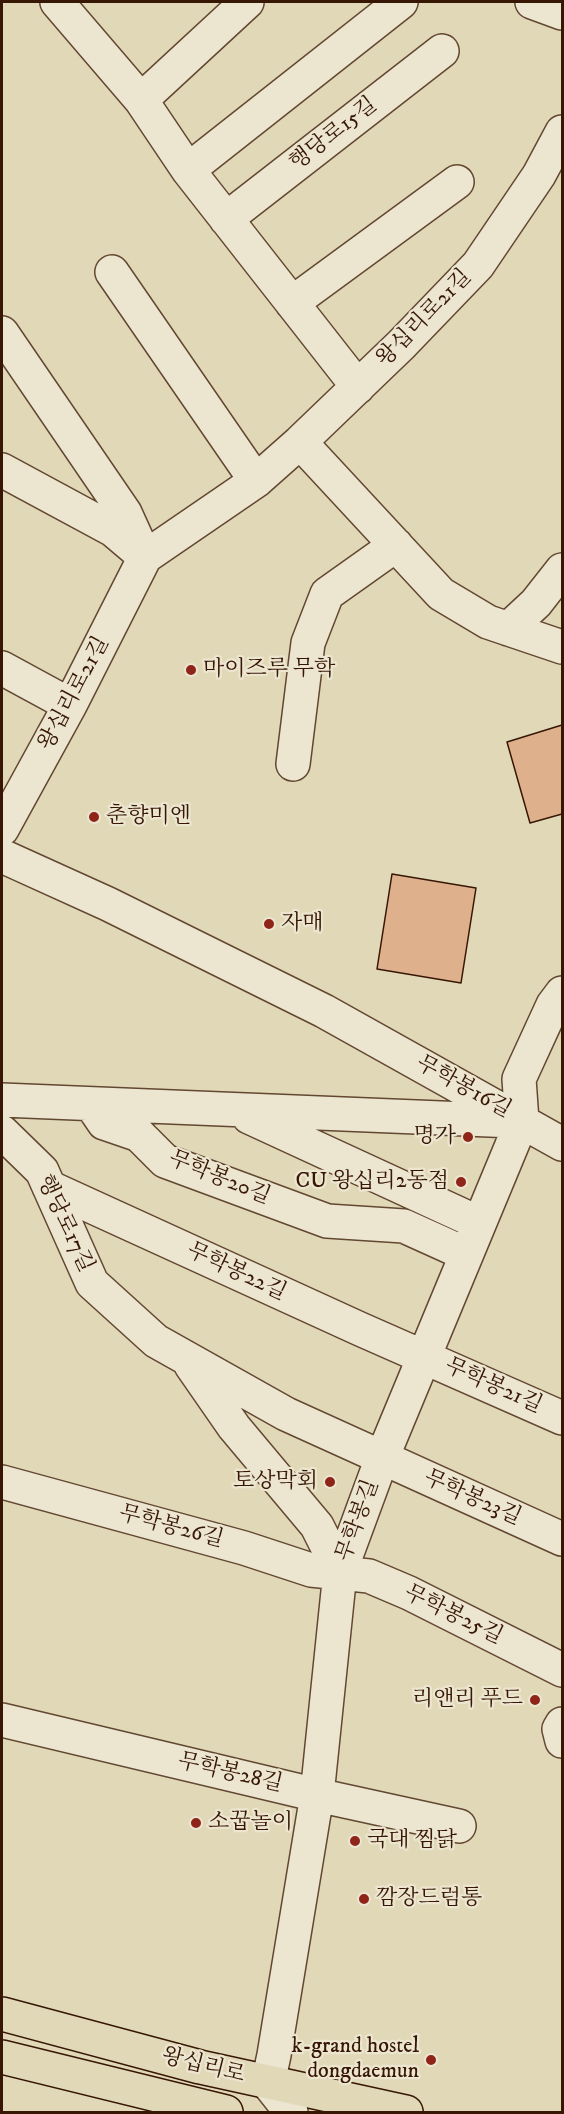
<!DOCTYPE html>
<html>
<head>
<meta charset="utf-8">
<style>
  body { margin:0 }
  #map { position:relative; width:564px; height:2114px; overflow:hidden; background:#e1d8b8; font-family:"IM FELL DW Pica",serif }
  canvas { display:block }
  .frame { position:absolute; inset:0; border:3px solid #371704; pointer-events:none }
</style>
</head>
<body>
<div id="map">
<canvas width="564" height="2114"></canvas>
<div class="frame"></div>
</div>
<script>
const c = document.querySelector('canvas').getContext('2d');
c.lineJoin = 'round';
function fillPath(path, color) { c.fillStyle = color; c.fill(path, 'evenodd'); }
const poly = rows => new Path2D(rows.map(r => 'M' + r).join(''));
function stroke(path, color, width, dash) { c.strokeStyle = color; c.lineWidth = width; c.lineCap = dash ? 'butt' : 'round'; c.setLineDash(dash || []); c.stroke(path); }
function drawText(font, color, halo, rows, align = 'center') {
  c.font = font + ' "IM FELL DW Pica","Noto Serif KR",serif'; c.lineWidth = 4.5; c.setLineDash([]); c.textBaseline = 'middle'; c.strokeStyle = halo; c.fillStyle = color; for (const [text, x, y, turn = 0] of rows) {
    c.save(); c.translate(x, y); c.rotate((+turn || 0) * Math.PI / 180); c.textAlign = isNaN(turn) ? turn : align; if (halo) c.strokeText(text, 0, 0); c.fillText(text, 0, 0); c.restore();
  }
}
const building = poly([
  [562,725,562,814,530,823,507,742,562,725],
  [392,874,476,888,461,983,377,969,392,874]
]);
const minor = poly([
  [57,2,141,100,188,170,358,387],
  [532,2,562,13],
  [141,100,247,2],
  [188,170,401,2],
  [226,219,442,51],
  [112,272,256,481],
  [292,303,457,182],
  [2,333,125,513,145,557],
  [300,442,441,594,488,622,562,647],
  [2,470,113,530,139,552],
  [508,629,536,603,562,570],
  [2,668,70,705],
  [293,764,308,643,327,594,396,545],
  [2,829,70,705,145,557,256,481,300,442,401,345,478,265,539,175,562,132],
  [2,856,108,904,324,1011,562,1144],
  [2,1100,514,1121],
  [91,1104,104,1123,139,1135,165,1161,327,1221,404,1226,466,1254],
  [249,1117,479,1223],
  [2,1132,42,1171,92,1283,156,1341,286,1414,562,1539],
  [49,1187,360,1329,562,1418],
  [191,1365,234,1427,317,1526,340,1572],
  [2,1482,244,1548,311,1570,369,1576,409,1593,562,1670],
  [2,1720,317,1795,459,1826],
  [562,1724,559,1729,562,1741],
  [291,2112,268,2083,274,2055,317,1795,340,1572,382,1458,522,1121,519,1079,553,1005,562,993]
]);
const major = poly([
  [2,2014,200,2067,406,2112],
  [2,2057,226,2112]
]);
const markers = [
  [191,670,6,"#8f2418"],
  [94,817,6,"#8f2418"],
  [269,924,6,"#8f2418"],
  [468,1137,6,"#8f2418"],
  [461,1182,6,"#8f2418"],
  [330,1482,6,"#8f2418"],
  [535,1700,6,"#8f2418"],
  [196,1823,6,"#8f2418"],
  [355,1841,6,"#8f2418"],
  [364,1899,6,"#8f2418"],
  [431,2060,6,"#8f2418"]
];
const streetNames = [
  ["행당로15길",334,135,-38],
  ["왕십리로21길",425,319,-46],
  ["왕십리로21길",75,694,-62],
  ["무학봉16길",463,1088,29],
  ["무학봉20길",219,1179,22],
  ["행당로17길",64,1224,65],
  ["무학봉22길",236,1273,25],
  ["무학봉21길",493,1387,24],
  ["무학봉23길",472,1499,24],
  ["무학봉길",359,1521,-70],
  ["무학봉26길",171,1528,15],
  ["무학봉25길",453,1616,26],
  ["무학봉28길",230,1774,13],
  ["왕십리로",203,2067,14]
];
const poiNames = [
  ["마이즈루 무학",203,670],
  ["춘향미엔",106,817],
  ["자매",281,924],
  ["명가",456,1137,"right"],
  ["CU 왕십리2동점",449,1182,"right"],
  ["토상막회",318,1482,"right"],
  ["리앤리 푸드",523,1700,"right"],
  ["소꿉놀이",208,1823],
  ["국대 찜닭",367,1841],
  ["깜장드럼통",376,1899],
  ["k-grand hostel",419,2047,"right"],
  ["dongdaemun",419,2072,"right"]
];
fillPath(building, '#deb18c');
stroke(building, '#371704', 1.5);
stroke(minor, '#624731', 36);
stroke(major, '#371704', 36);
stroke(minor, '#ece6d1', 33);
stroke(major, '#e1d8b8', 33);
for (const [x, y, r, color] of markers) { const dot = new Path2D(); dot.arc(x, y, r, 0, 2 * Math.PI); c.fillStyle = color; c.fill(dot); stroke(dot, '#ece6d1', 2); }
drawText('22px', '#371704', '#ece6d1', streetNames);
drawText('22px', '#371704', '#ece6d1', poiNames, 'left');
</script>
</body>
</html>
